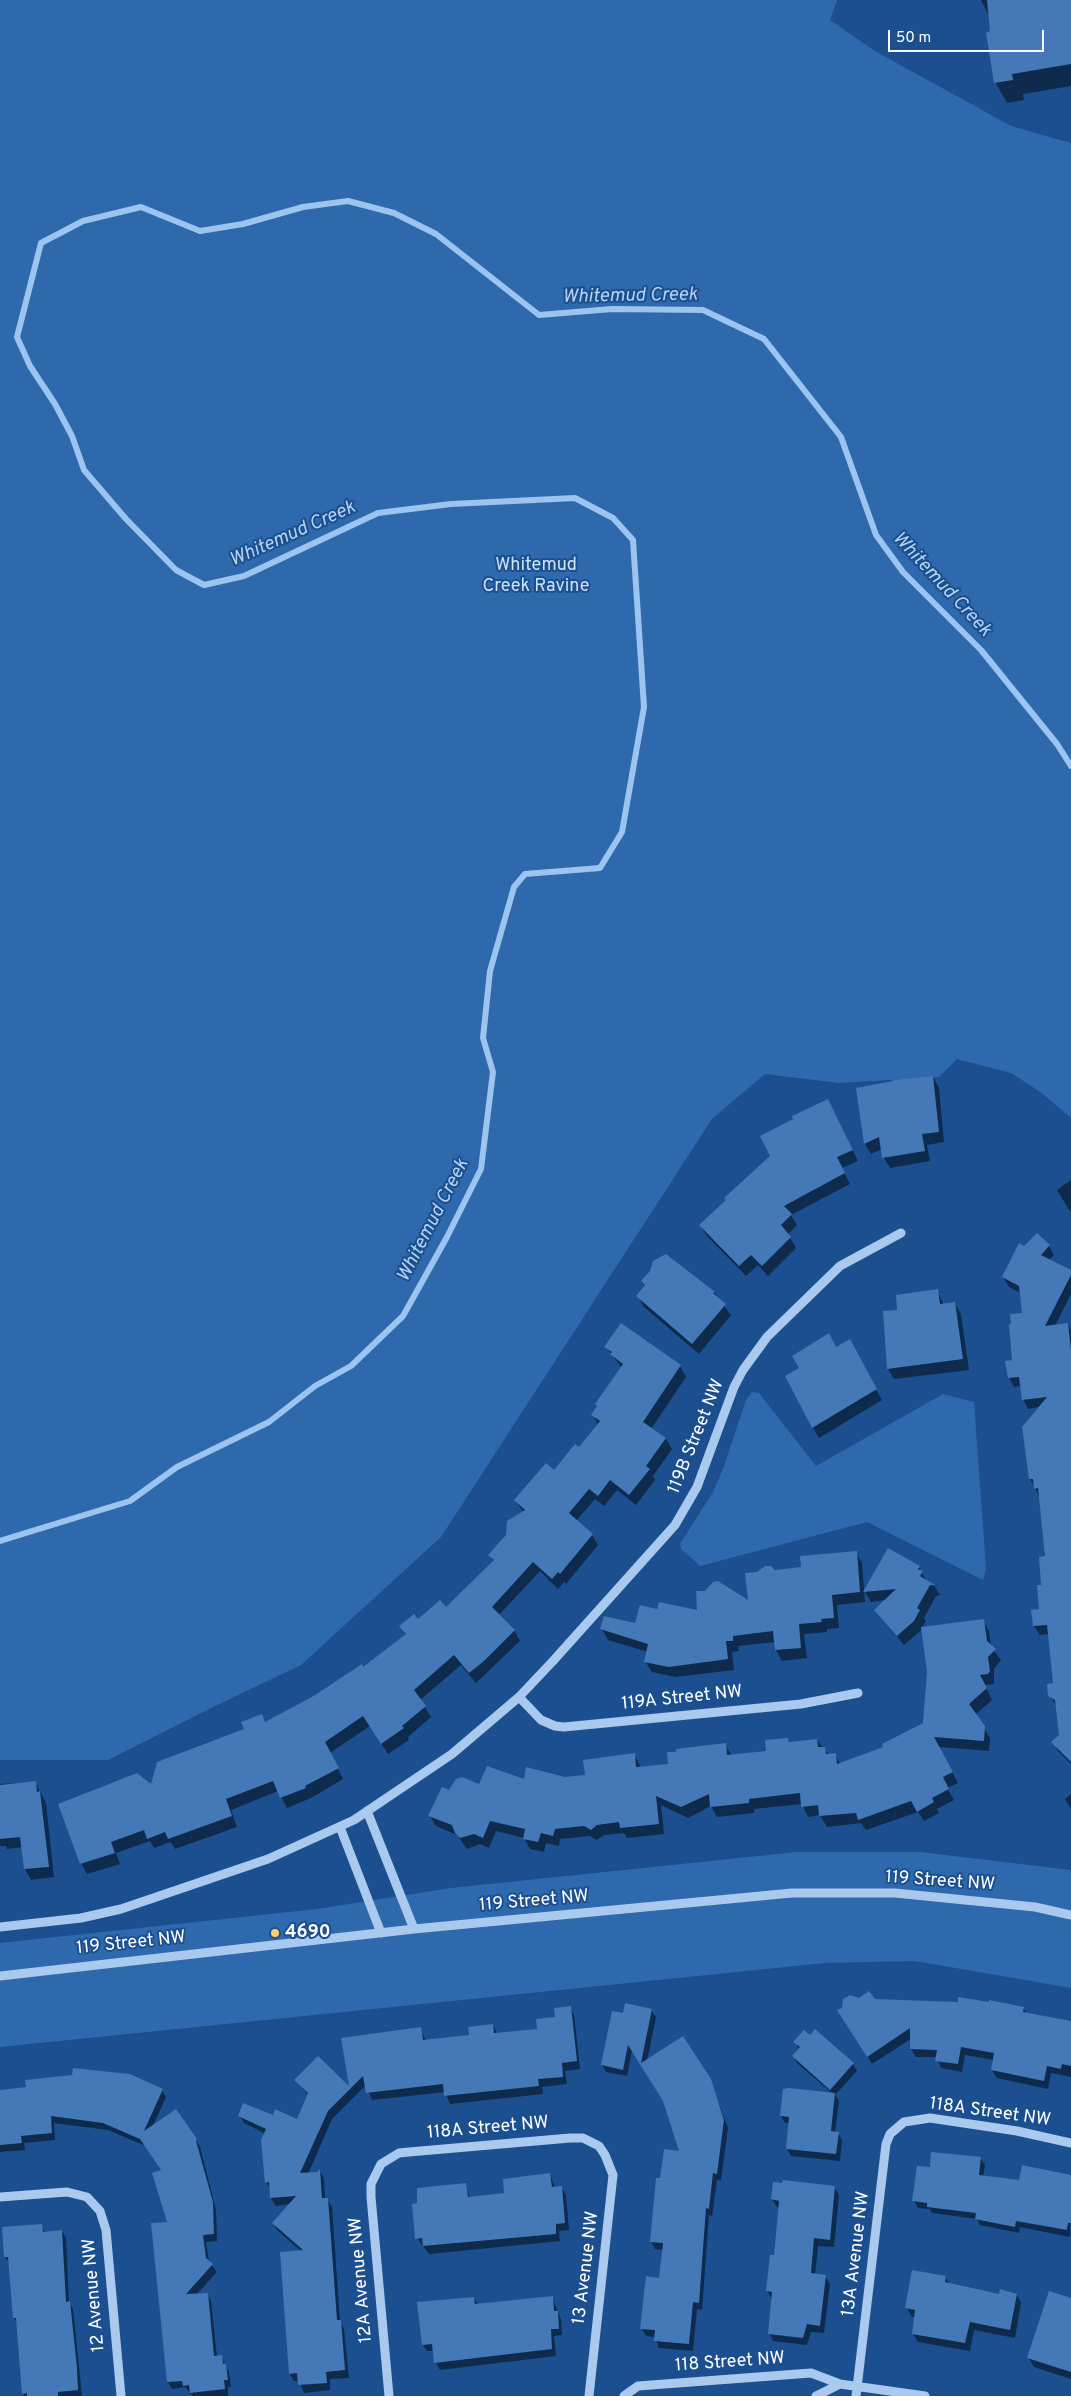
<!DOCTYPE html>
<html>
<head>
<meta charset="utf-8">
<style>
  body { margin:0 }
  #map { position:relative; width:1071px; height:2396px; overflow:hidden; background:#1b4f8f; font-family:Overpass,sans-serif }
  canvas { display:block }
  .scale { position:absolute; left:888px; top:30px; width:156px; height:22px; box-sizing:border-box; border:2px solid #fff; border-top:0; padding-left:6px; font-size:15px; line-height:18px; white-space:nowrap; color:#fff; -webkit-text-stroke:4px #1b4f8f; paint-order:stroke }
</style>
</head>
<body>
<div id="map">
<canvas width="1071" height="2396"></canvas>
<div class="scale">50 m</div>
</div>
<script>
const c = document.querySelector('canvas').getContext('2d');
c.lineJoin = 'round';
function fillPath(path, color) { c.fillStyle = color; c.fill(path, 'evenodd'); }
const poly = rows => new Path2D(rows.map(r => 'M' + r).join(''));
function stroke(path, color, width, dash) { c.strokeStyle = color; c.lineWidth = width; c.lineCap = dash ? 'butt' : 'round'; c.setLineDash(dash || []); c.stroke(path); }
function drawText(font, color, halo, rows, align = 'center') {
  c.font = font + ' Overpass,sans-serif'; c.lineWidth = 4; c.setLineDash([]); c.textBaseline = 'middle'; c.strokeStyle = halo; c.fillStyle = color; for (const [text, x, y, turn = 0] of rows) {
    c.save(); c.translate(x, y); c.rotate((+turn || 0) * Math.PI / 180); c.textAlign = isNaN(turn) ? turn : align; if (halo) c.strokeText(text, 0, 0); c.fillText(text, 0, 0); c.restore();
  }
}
const green = poly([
  [0,0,837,0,830,20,875,51,1011,126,1071,143,1071,1118,1039,1091,1011,1073,957,1059,939,1077,839,1083,765,1074,712,1119,441,1537,301,1665,213,1707,108,1760,0,1760],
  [752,1392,759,1393,816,1466,943,1394,974,1402,986,1569,983,1580,867,1522,700,1566,681,1549,680,1544,713,1492,723,1469,746,1400],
  [797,1852,920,1852,1071,1870,1071,1988,915,1961,825,1963,0,2047,0,1943,317,1909,451,1888]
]);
const shadow = poly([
  [981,0,1071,0,1071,86,1023,94,1024,100,1007,103,995,82,990,18],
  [933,1077,939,1088,944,1142,927,1145,930,1161,890,1168,884,1158,882,1149,871,1154,865,1144,857,1089],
  [834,1111,858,1161,842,1168,850,1184,791,1215,797,1225,788,1234,796,1248,768,1276,758,1265,746,1276,706,1235,700,1225],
  [1071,1180,1071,1213,1057,1190],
  [1049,1246,1054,1255,1049,1260,1071,1272,1071,1294,1055,1326,1068,1324,1071,1331,1071,1764,1058,1751,1053,1742,1060,1735,1057,1706,1049,1695,1054,1684,1049,1634,1040,1635,1034,1626,1040,1611,1046,1557,1040,1498,1030,1479,1040,1407,1028,1409,1023,1399,1021,1386,1014,1387,1009,1377,1023,1314,1021,1293,1009,1287,1003,1277,1025,1248],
  [642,1282,714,1292,731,1315,699,1354,644,1307,638,1296,645,1287],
  [937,1290,944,1305,955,1304,961,1314,969,1370,894,1379,888,1369,899,1311],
  [621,1325,680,1366,686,1377,651,1429,666,1439,672,1449,653,1476,655,1480,636,1505,617,1490,604,1506,595,1499,576,1521,592,1535,598,1545,566,1584,564,1582,558,1589,540,1571,499,1615,514,1630,520,1641,476,1683,461,1665,420,1700,431,1717,408,1737,409,1740,388,1754,370,1726,330,1753,343,1779,311,1798,287,1808,278,1791,231,1810,237,1827,175,1849,171,1842,154,1848,150,1841,116,1853,120,1864,87,1874,81,1863,151,1786,363,1668,406,1635,401,1626,446,1609,494,1562,490,1555,508,1536,524,1513,515,1500,554,1472,579,1449,598,1425,593,1415,622,1368,606,1347],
  [849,1341,882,1400,819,1438,813,1428,800,1369],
  [889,1549,919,1567,927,1582,934,1586,940,1595,936,1596,924,1618,926,1621,920,1631,904,1645,876,1610,886,1600,871,1602,865,1592],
  [856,1553,862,1563,865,1602,837,1605,839,1628,827,1629,827,1632,804,1634,807,1658,782,1661,776,1650,775,1642,738,1646,739,1651,732,1652,734,1670,676,1677,652,1672,645,1661,648,1652,608,1640,602,1629,636,1624,658,1610,699,1612,705,1592,749,1602,775,1571,803,1568],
  [983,1621,989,1631,991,1647,1001,1660,994,1669,994,1684,985,1685,992,1700,975,1715,990,1738,989,1751,939,1747,958,1783,947,1788,954,1800,937,1809,939,1813,924,1821,918,1812,866,1830,861,1823,827,1827,820,1815,808,1817,802,1804,754,1809,754,1813,717,1817,711,1806,688,1818,661,1805,664,1834,627,1838,624,1833,604,1835,597,1840,590,1836,560,1839,559,1846,546,1843,544,1852,530,1849,524,1838,496,1831,489,1848,480,1844,467,1849,457,1835,436,1826,430,1816,449,1791,524,1780,586,1776,634,1754,641,1768,669,1765,725,1745,732,1756,768,1752,788,1739,790,1743,817,1740,829,1755,835,1754,840,1764,885,1748,924,1723],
  [35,1782,46,1803,54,1877,31,1880,25,1869,23,1847,7,1849,6,1846,0,1846,0,1784],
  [1071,1794,1071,1809,1065,1799],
  [859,1999,1023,2008,1027,2014,1071,2025,1071,2077,1051,2073,1048,2089,997,2078,992,2070,994,2060,965,2055,962,2072,941,2068,937,2057,916,2057,911,2049,912,2038,872,2064,844,2019],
  [570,2008,574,2015,580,2069,565,2071,567,2084,542,2087,543,2094,450,2104,445,2092,372,2100,366,2085,332,2119,308,2174,318,2173,320,2171,324,2178,325,2199,327,2199,332,2207,340,2321,344,2329,349,2378,330,2379,330,2390,304,2393,299,2381,294,2381,290,2374,301,2251,278,2231,273,2223,290,2204,276,2206,271,2198,271,2190,266,2182,266,2134,244,2123,239,2115,273,2116,298,2121,308,2095,296,2080,318,2058,351,2090,343,2039,420,2029,426,2041,470,2036,493,2026,498,2034,538,2030],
  [651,2010,656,2017,647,2061,710,2080,728,2128,721,2180,717,2180,712,2216,709,2215,702,2310,697,2309,693,2351,659,2348,655,2337,646,2336,641,2328,661,2279,664,2250,655,2249,651,2242,662,2180,681,2152,664,2101,632,2050,627,2076,606,2072,602,2065,624,2015],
  [795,2042,853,2064,857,2071,835,2095,839,2101,835,2133,838,2133,842,2140,840,2161,791,2156,787,2149,790,2123,785,2123,781,2116,833,2094,797,2063,794,2056,799,2049],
  [162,2090,166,2097,153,2126,196,2140,200,2147,216,2210,217,2241,206,2242,209,2262,217,2272,196,2295,207,2294,211,2301,217,2357,221,2357,229,2372,231,2387,228,2387,228,2396,193,2396,185,2387,172,2389,168,2382,169,2223,162,2171,146,2146,108,2130,54,2123,55,2140,24,2143,25,2150,0,2152,0,2092],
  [981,2159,985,2165,983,2177,1020,2181,1071,2177,1070,2237,1020,2227,1019,2233,980,2225,977,2219,932,2213,930,2209,918,2208,914,2201,931,2169],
  [550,2174,555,2188,561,2187,566,2195,569,2230,559,2231,560,2241,429,2254,417,2238,465,2184,470,2198,506,2195],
  [834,2187,839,2195,834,2247,818,2246,815,2275,825,2276,830,2284,824,2333,811,2332,807,2345,773,2341,769,2333,772,2299,767,2291,775,2257,780,2208,777,2207,772,2199],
  [41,2225,45,2233,62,2231,66,2238,69,2302,73,2309,82,2396,24,2396,23,2393,18,2324,14,2318,10,2264,5,2257],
  [945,2277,950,2284,1000,2296,1017,2295,1021,2303,1015,2338,974,2330,970,2351,918,2342,913,2334,916,2317,912,2317,907,2308],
  [552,2297,561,2319,562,2335,554,2336,556,2356,440,2370,436,2363,434,2351,427,2351,423,2345,474,2298,478,2305],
  [1071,2301,1071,2379,1034,2367,1028,2357]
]);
const stream = poly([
  [0,1541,130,1501,177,1467,269,1422,315,1386,351,1366,403,1316,447,1237,481,1169,493,1072,483,1038,490,971,514,887,525,874,600,868,622,832,644,707,633,540,613,518,575,498,451,504,378,513,244,576,204,585,176,570,126,519,84,470,72,436,55,404,30,366,17,337,41,243,83,221,141,207,200,231,243,224,303,207,348,201,394,213,436,234,539,315,612,309,703,310,764,339,841,437,876,535,903,572,981,650,1057,744,1071,766]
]);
const building = poly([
  [987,0,1071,0,1071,64,1012,74,1013,80,994,83,986,33,990,31],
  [933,1076,939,1132,922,1134,925,1151,882,1158,879,1137,864,1144,856,1088,893,1081,893,1080],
  [828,1099,853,1150,837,1157,845,1173,784,1206,792,1214,781,1225,791,1237,762,1266,751,1255,739,1266,699,1225,726,1200,724,1198,770,1156,760,1136,793,1119,792,1116],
  [1037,1233,1050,1245,1041,1255,1071,1270,1071,1275,1045,1326,1068,1323,1071,1350,1071,1762,1051,1742,1059,1735,1055,1700,1048,1696,1047,1684,1053,1683,1047,1625,1033,1626,1031,1610,1039,1609,1037,1585,1041,1585,1039,1557,1045,1556,1038,1488,1034,1489,1033,1479,1029,1479,1022,1427,1047,1397,1022,1400,1019,1377,1008,1378,1005,1361,1012,1360,1009,1324,1011,1324,1010,1314,1022,1313,1019,1286,1002,1277,1019,1243,1024,1246],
  [666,1254,715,1292,713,1293,726,1304,692,1344,636,1296,645,1285,641,1281,650,1271,653,1261],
  [938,1289,940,1304,955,1302,963,1359,887,1369,883,1311,897,1310,896,1295],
  [621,1323,681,1365,643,1422,666,1438,646,1466,650,1469,629,1495,610,1480,598,1496,589,1489,569,1513,593,1534,560,1574,558,1572,552,1579,533,1562,492,1607,515,1630,484,1661,469,1673,454,1655,414,1690,426,1706,402,1726,404,1728,381,1744,363,1716,325,1742,339,1768,305,1786,306,1788,280,1798,273,1781,226,1799,232,1816,168,1839,165,1832,147,1839,144,1830,111,1842,115,1853,80,1864,58,1804,137,1773,151,1784,157,1762,244,1729,241,1722,262,1714,265,1722,315,1695,362,1664,363,1667,406,1634,399,1626,414,1614,418,1619,440,1600,446,1607,494,1560,488,1555,506,1535,507,1521,525,1510,514,1500,546,1463,554,1470,575,1444,579,1447,600,1421,591,1415,597,1406,595,1404,623,1364,610,1354,612,1352,604,1347],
  [829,1333,836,1347,850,1339,877,1389,812,1428,785,1376,799,1368,792,1356],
  [888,1548,920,1566,918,1569,923,1571,920,1576,935,1585,930,1585,917,1608,920,1610,914,1621,897,1636,874,1610,896,1589,863,1592],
  [857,1551,860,1592,832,1595,834,1618,821,1619,822,1622,799,1624,801,1648,775,1650,773,1631,733,1636,733,1641,726,1641,728,1659,669,1667,644,1662,648,1644,600,1629,604,1616,635,1623,640,1605,657,1609,659,1602,697,1610,696,1591,705,1591,713,1582,718,1581,748,1600,745,1573,757,1572,765,1566,771,1566,775,1570,801,1567,800,1556],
  [984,1619,987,1641,996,1649,988,1657,990,1671,988,1674,980,1675,987,1688,969,1704,985,1726,984,1741,934,1737,953,1772,943,1777,949,1789,932,1798,934,1802,917,1812,911,1801,858,1820,856,1813,819,1816,818,1805,801,1807,800,1793,749,1799,749,1803,710,1807,709,1794,681,1807,656,1796,659,1824,620,1828,619,1822,597,1825,591,1830,584,1826,555,1829,553,1836,541,1833,538,1842,523,1839,525,1829,490,1821,483,1838,474,1834,460,1838,455,1833,452,1825,428,1816,442,1787,449,1790,456,1779,462,1777,479,1784,487,1766,524,1779,526,1767,565,1777,585,1775,583,1760,635,1753,636,1767,668,1764,667,1752,676,1752,676,1749,726,1743,727,1755,766,1751,765,1740,788,1738,789,1742,817,1739,818,1747,825,1747,826,1754,836,1753,837,1764,883,1747,882,1744,923,1723,927,1672,921,1627],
  [36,1781,37,1792,40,1791,49,1867,24,1869,20,1837,0,1839,0,1785],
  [869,1991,875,1999,958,2002,958,1997,989,2002,989,2000,1024,2007,1023,2012,1071,2021,1071,2066,1062,2064,1061,2069,1047,2066,1044,2081,991,2070,994,2053,961,2047,958,2064,935,2061,937,2050,910,2049,910,2028,867,2057,837,2010,842,2008,843,1999,850,1995,859,1998],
  [625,2003,652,2009,641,2063,683,2036,711,2079,724,2120,717,2174,713,2173,709,2209,706,2208,699,2303,693,2302,689,2344,654,2341,655,2330,640,2329,646,2276,659,2278,663,2243,650,2242,656,2178,660,2178,664,2149,679,2151,663,2101,628,2045,623,2070,601,2065,612,2011,623,2013],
  [571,2006,577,2061,562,2063,563,2077,538,2079,539,2086,444,2096,443,2084,366,2093,363,2076,328,2111,300,2173,317,2172,320,2169,322,2198,328,2198,337,2320,341,2320,345,2370,326,2372,327,2383,298,2385,297,2373,289,2374,280,2252,303,2250,272,2223,296,2196,270,2198,269,2182,265,2183,261,2140,266,2129,238,2116,243,2103,273,2115,275,2109,297,2119,308,2093,294,2080,318,2056,349,2086,341,2038,421,2027,423,2040,469,2035,468,2027,493,2024,494,2033,537,2029,536,2019,555,2017,554,2008],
  [815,2029,854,2063,830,2090,792,2056,800,2047,793,2042,804,2030,810,2035],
  [73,2068,130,2074,163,2089,144,2131,176,2109,197,2139,196,2141,213,2202,214,2234,203,2235,206,2258,213,2264,186,2294,208,2293,214,2356,222,2355,223,2364,226,2364,228,2380,224,2380,225,2389,190,2393,189,2385,183,2386,182,2381,167,2382,151,2223,167,2222,152,2173,161,2170,140,2139,103,2123,51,2116,52,2133,21,2136,22,2143,0,2145,0,2090,26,2087,25,2080,72,2075],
  [789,2088,835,2093,831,2131,839,2132,836,2154,786,2149,789,2117,780,2116,783,2089],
  [931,2152,981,2157,979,2175,1019,2180,1022,2165,1071,2175,1071,2223,1068,2223,1067,2230,1016,2221,1015,2227,975,2219,976,2213,927,2207,927,2203,912,2201,917,2166,930,2167],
  [550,2173,552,2187,562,2186,565,2223,556,2224,556,2234,423,2246,422,2238,415,2239,412,2204,417,2203,417,2188,466,2183,468,2197,504,2193,503,2179],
  [783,2180,835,2186,830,2240,814,2238,811,2273,826,2275,820,2326,807,2324,803,2338,768,2334,772,2292,766,2291,770,2255,774,2255,779,2201,771,2199,773,2182,782,2183],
  [42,2224,43,2232,62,2230,66,2302,70,2301,77,2368,78,2390,58,2392,58,2396,27,2396,27,2393,22,2394,16,2318,13,2318,8,2257,4,2257,2,2227],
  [912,2270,946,2276,945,2282,999,2294,1000,2289,1017,2294,1010,2330,970,2322,965,2343,912,2334,915,2310,905,2308],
  [1049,2291,1071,2298,1071,2372,1027,2358],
  [553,2296,554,2311,558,2311,559,2329,551,2329,552,2349,434,2363,432,2344,422,2345,417,2302,474,2297,475,2304]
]);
const minor = poly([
  [519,1697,541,1720,555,1726,564,1727,801,1704,858,1693],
  [367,1811,414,1929],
  [340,1827,381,1933],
  [0,1927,81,1918,121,1909,268,1859,354,1820,452,1754,519,1697,553,1661,675,1525,697,1487,734,1387,743,1370,767,1337,840,1266,901,1233],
  [0,1976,414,1929,792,1893,895,1893,1035,1907,1071,1915],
  [0,2197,67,2192,87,2197,100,2211,106,2230,121,2396],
  [389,2396,371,2197,371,2184,381,2164,399,2153,409,2152,570,2138,583,2138,599,2146,605,2155,613,2175,589,2396],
  [624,2396,638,2386,811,2373,840,2384,925,2396],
  [816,2396,840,2384],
  [856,2396,886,2144,890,2134,904,2122,930,2118,1017,2131,1071,2143]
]);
const markers = [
  [275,1933,5,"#ffd166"]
];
const parkNames = [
  ["Whitemud",536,566],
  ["Creek Ravine",536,587]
];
const streetNames = [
  ["119B Street NW",697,1437,-68],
  ["119A Street NW",682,1699,-6],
  ["119 Street NW",940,1882,4],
  ["119 Street NW",534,1902,-5],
  ["119 Street NW",131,1944,-6],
  ["118A Street NW",990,2113,8],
  ["118A Street NW",488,2129,-5],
  ["13A Avenue NW",857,2254,-83],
  ["13 Avenue NW",587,2268,-83],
  ["12A Avenue NW",362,2280,-95],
  ["12 Avenue NW",95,2295,-95],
  ["118 Street NW",730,2363,-4]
];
const poiNames = [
  ["4690",285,1933]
];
const waterNames = [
  ["Whitemud Creek",630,297,-1],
  ["Whitemud Creek",293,535,-24],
  ["Whitemud Creek",941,585,47],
  ["Whitemud Creek",434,1221,-63]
];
fillPath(green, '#2e69ad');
fillPath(shadow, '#0007');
stroke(stream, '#9cc4f0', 6);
fillPath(building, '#4478b7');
stroke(minor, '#a9c9ee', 9);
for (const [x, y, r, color] of markers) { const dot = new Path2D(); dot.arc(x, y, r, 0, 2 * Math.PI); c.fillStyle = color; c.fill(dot); stroke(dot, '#1b4f8f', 2); }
drawText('18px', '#cfe3fa', '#1b4f8f', parkNames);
drawText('18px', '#fff', '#1b4f8f', streetNames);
drawText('bold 18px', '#fff', '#1b4f8f', poiNames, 'left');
drawText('italic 19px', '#b5d3f5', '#1b4f8f', waterNames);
</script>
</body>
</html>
